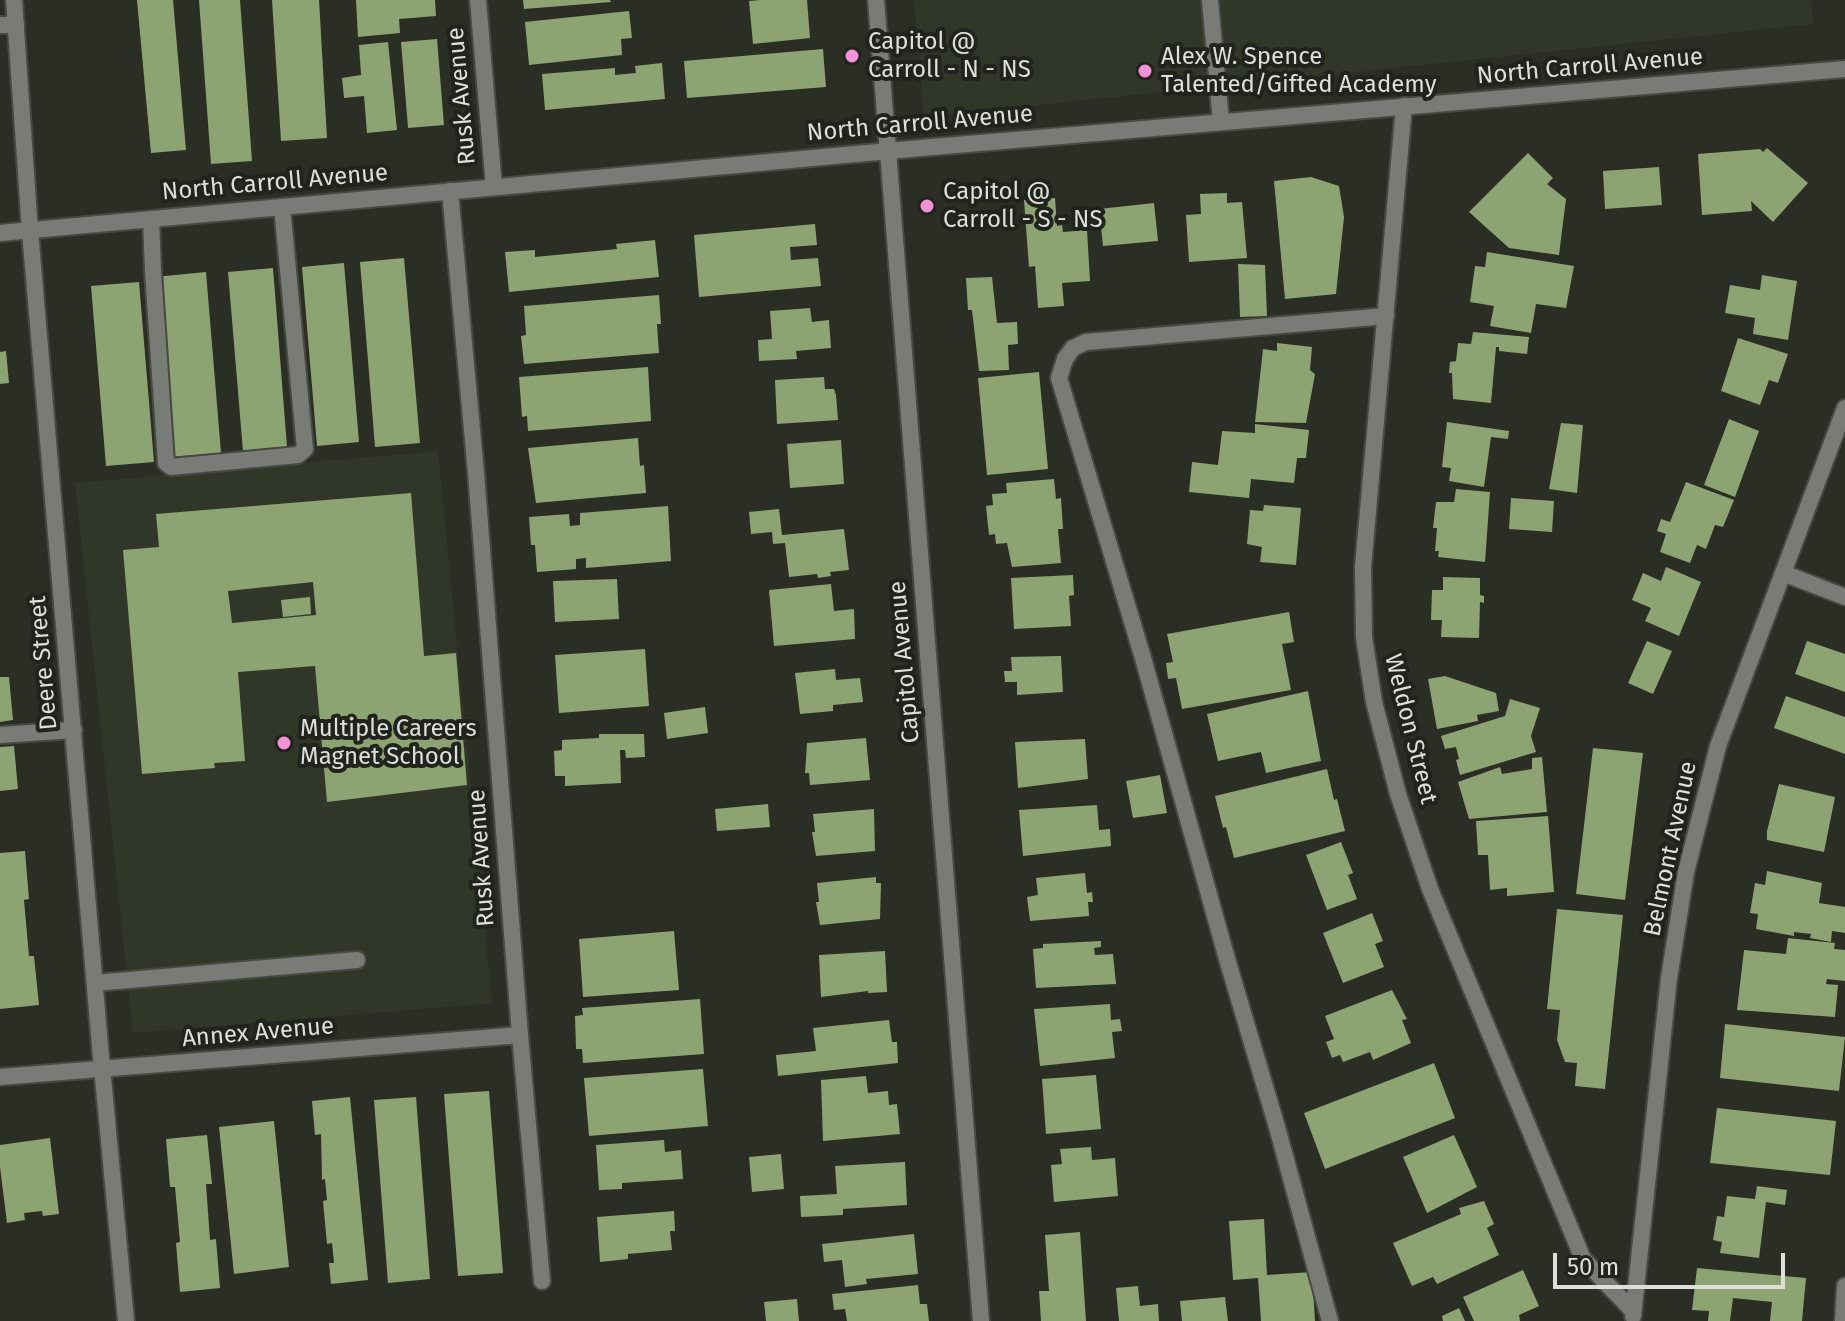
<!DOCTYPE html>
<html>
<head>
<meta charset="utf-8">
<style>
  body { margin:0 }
  #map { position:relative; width:1845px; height:1321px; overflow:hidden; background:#2a2e25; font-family:"Fira Sans",sans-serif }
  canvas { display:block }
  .scale { position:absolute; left:1553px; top:1253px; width:232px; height:36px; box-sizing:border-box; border:4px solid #dcdfda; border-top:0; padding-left:10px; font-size:24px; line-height:28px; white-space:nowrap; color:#dcdfda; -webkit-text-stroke:6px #20241c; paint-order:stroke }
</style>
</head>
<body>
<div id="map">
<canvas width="1845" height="1321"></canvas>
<div class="scale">50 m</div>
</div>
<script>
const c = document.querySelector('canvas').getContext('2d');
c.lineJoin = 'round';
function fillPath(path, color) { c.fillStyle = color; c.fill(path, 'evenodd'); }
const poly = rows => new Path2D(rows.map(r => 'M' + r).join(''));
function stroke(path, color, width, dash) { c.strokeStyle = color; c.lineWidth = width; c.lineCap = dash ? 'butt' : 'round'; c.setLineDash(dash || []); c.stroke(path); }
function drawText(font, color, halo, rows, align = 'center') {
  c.font = font + ' "Fira Sans",sans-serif'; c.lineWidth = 8; c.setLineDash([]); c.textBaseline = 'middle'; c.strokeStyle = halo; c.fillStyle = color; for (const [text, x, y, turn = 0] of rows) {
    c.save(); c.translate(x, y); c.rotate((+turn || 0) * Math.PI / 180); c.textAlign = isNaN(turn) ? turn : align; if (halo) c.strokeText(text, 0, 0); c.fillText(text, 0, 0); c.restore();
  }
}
const built = poly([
  [914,0,1811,0,1813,24,924,117],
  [438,451,492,1003,133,1033,75,483]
]);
const building = poly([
  [137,0,173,0,186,150,151,153],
  [199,0,240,0,252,161,211,164],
  [272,0,319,0,327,138,281,141],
  [356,0,435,0,436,16,399,19,400,33,358,37],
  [523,0,610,0,611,2,524,9],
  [760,0,807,0,810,38,753,44,749,1],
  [629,11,632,38,621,39,622,55,529,65,525,22],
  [437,39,444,125,408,128,401,42],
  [388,42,397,130,367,133,364,96,344,98,342,78,361,75,359,45],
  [823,49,826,87,687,98,684,61],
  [662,63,665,99,545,110,542,74,615,68,615,75,636,73,635,66],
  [1767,148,1808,183,1773,222,1751,201,1752,211,1702,215,1698,154,1760,149,1763,152],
  [1528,153,1553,178,1547,184,1566,199,1559,255,1509,248,1469,212],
  [1659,167,1662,205,1605,209,1603,171],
  [1311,177,1339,186,1344,217,1336,294,1285,299,1274,181],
  [1227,193,1227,203,1242,202,1247,258,1189,262,1186,215,1201,214,1200,194],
  [1055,198,1057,226,1062,225,1063,232,1087,230,1090,281,1062,283,1064,306,1038,308,1035,266,1029,267,1024,200],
  [1154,203,1158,241,1103,246,1099,209],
  [815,224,817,245,790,247,791,260,818,258,821,286,699,297,694,235],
  [655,240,659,277,509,292,505,252,535,250,535,257,617,249,616,244],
  [1487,252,1574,266,1566,308,1536,304,1531,333,1490,326,1494,306,1470,302,1475,266,1485,267],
  [404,258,420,443,375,447,360,262],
  [344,263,359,442,317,446,302,267],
  [1238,264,1265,265,1267,316,1240,317],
  [273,268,287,447,243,451,228,272],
  [206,272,221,453,170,457,155,277],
  [1762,275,1797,281,1788,340,1753,334,1755,318,1725,313,1730,285,1760,290],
  [992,277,997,323,1017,322,1018,344,1008,345,1009,370,979,371,972,310,968,310,966,278],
  [139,282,154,462,106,466,91,286],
  [659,295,661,324,657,324,659,353,524,364,521,336,526,335,524,306],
  [810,308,812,322,829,320,831,348,796,351,797,359,759,361,758,340,772,339,770,311],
  [1473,332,1529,337,1527,354,1499,351,1499,347,1496,347,1491,403,1453,399,1452,373,1449,373,1450,362,1456,361,1458,343,1471,344],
  [1738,338,1788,354,1778,383,1769,380,1760,405,1721,391],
  [1277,343,1312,347,1310,370,1315,374,1306,423,1255,422,1263,349,1277,351],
  [6,351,9,383,0,384,0,352],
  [648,367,651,421,528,431,527,416,522,417,519,377],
  [1039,372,1048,469,987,475,978,378],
  [824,377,825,389,834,389,836,395,838,420,777,424,775,380],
  [1729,419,1759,431,1735,497,1704,485],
  [1447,422,1509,431,1508,439,1491,437,1484,487,1449,481,1451,468,1442,467],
  [1561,423,1583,425,1577,493,1549,489],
  [1255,424,1309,430,1306,458,1297,458,1294,483,1251,479,1249,498,1189,492,1192,462,1218,465,1222,431,1255,433],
  [638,438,640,466,644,465,646,493,536,503,528,448],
  [841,440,844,484,790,488,787,444],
  [1054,479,1056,499,1061,498,1063,529,1058,529,1061,563,1012,567,1007,543,996,544,995,534,989,535,986,506,993,505,992,494,1007,493,1006,483],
  [1686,482,1734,500,1723,527,1715,525,1706,549,1697,545,1690,563,1660,552,1666,534,1657,531,1661,519,1670,522],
  [1456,489,1490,492,1485,562,1438,557,1439,551,1435,551,1437,528,1433,528,1436,502,1454,502],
  [411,493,424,656,456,653,467,785,327,802,315,666,238,672,245,761,214,763,215,768,142,774,123,550,159,547,156,514],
  [313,582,316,615,232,623,228,591],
  [1511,498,1554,501,1552,532,1509,529],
  [1264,505,1301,508,1296,565,1260,562,1262,547,1247,544,1250,510,1263,511],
  [668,506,671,561,586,568,586,558,576,559,576,569,537,572,535,545,531,545,529,517,569,514,570,526,580,525,580,513],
  [779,509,782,535,844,529,849,570,830,572,831,576,818,578,817,574,789,577,785,543,773,544,772,532,751,534,749,512],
  [1666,567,1701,582,1679,636,1645,621,1651,608,1632,600,1643,573,1661,581],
  [1073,575,1074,595,1069,596,1071,626,1014,629,1011,578],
  [1443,577,1480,578,1480,595,1484,596,1484,603,1480,602,1479,638,1441,637,1442,620,1431,620,1432,590,1443,590],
  [617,579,619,619,555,622,553,581],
  [831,584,834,611,854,609,855,639,774,646,769,590],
  [310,597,311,614,283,617,281,600],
  [1289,612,1294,642,1282,644,1291,690,1182,709,1176,678,1168,679,1166,663,1173,662,1167,634],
  [1647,641,1672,651,1653,694,1628,683],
  [1807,641,1845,654,1845,692,1795,674],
  [645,649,649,706,559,713,555,655],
  [1061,656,1063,692,1017,695,1017,682,1005,682,1004,671,1012,671,1011,657],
  [835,669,836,680,860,678,863,702,833,705,833,711,800,714,795,673],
  [1445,676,1496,693,1499,711,1477,715,1478,721,1437,729,1428,679],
  [0,677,9,677,13,720,0,722],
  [1308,691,1321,761,1266,773,1261,752,1218,761,1207,714],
  [1786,696,1845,717,1845,754,1774,728],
  [1510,699,1540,708,1531,736,1536,752,1460,775,1456,760,1459,759,1456,747,1445,749,1441,736,1505,716],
  [705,707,708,733,667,739,664,713],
  [599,734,644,734,645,757,626,758,625,750,620,750,621,783,565,786,565,776,555,776,554,751,562,750,562,740,599,738],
  [866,738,870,780,810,785,809,773,805,773,807,743],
  [1085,739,1088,779,1018,788,1015,742],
  [14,746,18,789,0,791,0,747],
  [1593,748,1643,753,1625,900,1576,894],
  [1542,757,1547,812,1469,819,1458,782,1500,767,1502,774,1532,769,1532,758],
  [1327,769,1334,800,1337,799,1345,831,1234,858,1226,827,1223,828,1215,796],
  [1160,775,1167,813,1133,818,1126,781],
  [1779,784,1835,797,1824,852,1767,840,1767,831],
  [768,804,770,827,717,831,715,809],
  [1097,805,1099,830,1110,829,1111,846,1023,856,1019,810],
  [874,809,875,851,816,856,812,832,815,832,813,814],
  [1548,816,1554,892,1507,896,1507,888,1490,890,1488,855,1478,855,1476,821],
  [1341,842,1353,873,1348,875,1357,899,1327,910,1306,855],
  [25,851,29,899,24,900,29,956,34,956,39,1005,0,1009,0,853],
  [1767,871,1822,883,1819,903,1845,907,1845,933,1832,931,1831,942,1810,938,1811,934,1794,932,1794,936,1756,929,1758,914,1750,913,1755,883,1765,885],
  [1085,873,1087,893,1092,892,1093,902,1088,902,1089,916,1030,921,1027,897,1038,895,1036,878],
  [876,877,876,883,881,883,880,919,820,925,816,902,819,902,817,883],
  [1557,909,1623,915,1605,1089,1575,1086,1577,1063,1565,1062,1557,1040,1560,1010,1547,1009],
  [1372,913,1383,941,1375,944,1384,967,1343,983,1323,933],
  [674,931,679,990,583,997,579,939],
  [1788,938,1835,943,1834,949,1845,950,1845,981,1827,979,1826,984,1838,985,1835,1017,1737,1010,1744,950,1786,954],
  [1101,941,1101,947,1094,948,1095,955,1113,954,1116,984,1036,988,1033,949,1043,948,1043,944],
  [885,951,887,992,868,993,868,991,821,997,819,955],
  [1392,990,1407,1019,1402,1020,1411,1043,1373,1060,1370,1052,1343,1062,1340,1055,1332,1058,1326,1042,1334,1039,1325,1016],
  [700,999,704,1054,583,1063,582,1049,576,1049,575,1016,583,1015,582,1008],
  [1110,1004,1111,1020,1120,1019,1122,1031,1112,1032,1115,1058,1040,1066,1034,1009],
  [889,1020,892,1042,897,1042,898,1063,778,1076,776,1055,816,1051,813,1028],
  [1725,1024,1845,1037,1839,1091,1720,1078],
  [1434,1063,1455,1118,1325,1169,1304,1113],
  [703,1069,708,1126,589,1136,584,1078],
  [1096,1075,1101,1129,1046,1134,1042,1079],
  [866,1076,868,1093,888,1091,889,1105,897,1104,900,1134,823,1141,821,1080],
  [489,1091,503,1273,458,1276,444,1094],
  [350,1097,368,1280,331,1284,329,1263,334,1263,332,1243,327,1244,323,1201,327,1200,325,1179,322,1180,321,1134,315,1135,312,1101],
  [416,1097,430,1279,388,1283,374,1100],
  [1717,1108,1836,1121,1830,1175,1710,1163],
  [274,1121,289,1267,234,1274,219,1127],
  [207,1135,212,1184,206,1184,210,1240,216,1239,220,1288,180,1292,176,1243,180,1242,175,1187,170,1187,166,1139],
  [1454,1135,1477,1187,1427,1213,1403,1157],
  [50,1138,59,1214,43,1216,42,1211,24,1213,25,1220,7,1223,0,1167,0,1145],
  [664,1140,665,1152,681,1150,683,1179,622,1183,622,1189,599,1190,596,1145],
  [1091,1147,1092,1160,1115,1158,1118,1196,1054,1202,1051,1165,1062,1164,1060,1149],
  [781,1154,784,1189,752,1192,749,1157],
  [905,1162,907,1205,843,1209,843,1215,801,1217,800,1196,837,1194,835,1166],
  [1757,1186,1787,1190,1785,1205,1766,1202,1759,1258,1720,1253,1722,1242,1713,1240,1717,1216,1724,1217,1727,1196,1755,1199],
  [1484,1201,1494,1224,1487,1228,1499,1255,1437,1284,1433,1277,1412,1286,1393,1243,1461,1214,1459,1208],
  [674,1211,675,1231,670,1231,672,1250,628,1254,628,1259,600,1262,597,1217],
  [1264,1219,1267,1275,1312,1272,1315,1321,1261,1321,1258,1278,1233,1280,1229,1221],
  [1080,1232,1086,1321,1041,1321,1039,1291,1049,1291,1045,1235],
  [914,1234,918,1274,866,1279,867,1284,845,1287,842,1260,824,1262,822,1244],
  [1697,1268,1806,1278,1802,1321,1770,1321,1772,1302,1733,1298,1730,1321,1708,1321,1709,1311,1692,1310],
  [1523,1270,1539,1306,1519,1315,1520,1321,1474,1321,1463,1297],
  [918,1285,920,1304,927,1304,929,1321,847,1321,845,1309,834,1310,832,1294],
  [1138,1286,1140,1306,1158,1304,1159,1321,1119,1321,1116,1288],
  [1225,1297,1228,1321,1182,1321,1180,1301],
  [797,1299,799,1321,766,1321,764,1302],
  [1459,1308,1465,1321,1443,1321,1442,1316]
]);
const service = poly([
  [1210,0,1221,122],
  [0,25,16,25],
  [151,219,153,271,166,463,171,467,298,455,305,449,282,207],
  [0,735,74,730],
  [95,983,357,960],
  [1330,1321,1277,1127,1227,959,1143,658,1059,378,1065,359,1073,348,1086,342,1386,316],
  [1843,1321,1845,1286]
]);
const minor = poly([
  [14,0,30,231,100,1046,126,1321],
  [478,0,494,187],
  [876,0,981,1321],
  [1404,106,1363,567,1364,637,1374,702,1398,794,1430,889,1583,1259,1633,1311],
  [450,191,476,473,520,1035,542,1281],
  [1783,573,1845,597],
  [0,1077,520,1035],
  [1633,1316,1669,978,1686,872,1718,746,1845,408]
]);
const tertiary = poly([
  [0,233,921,148,1845,69]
]);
const markers = [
  [852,56,8,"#f291d6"],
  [1145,71,8,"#f291d6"],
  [927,206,8,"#f291d6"],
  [284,743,8,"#f291d6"]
];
const poiNames = [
  ["Capitol @",868,42],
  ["Carroll - N - NS",868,70],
  ["Alex W. Spence",1161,57],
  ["Talented/Gifted Academy",1161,85],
  ["Capitol @",943,192],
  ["Carroll - S - NS",943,220],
  ["Multiple Careers",300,729],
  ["Magnet School",300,757]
];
const streetNames = [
  ["North Carroll Avenue",1590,67,-5],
  ["Rusk Avenue",462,96,-95],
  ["North Carroll Avenue",920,124,-5],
  ["North Carroll Avenue",275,183,-5],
  ["Capitol Avenue",905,662,-95],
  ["Deere Street",44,663,-95],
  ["Weldon Street",1410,729,76],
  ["Belmont Avenue",1671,849,-78],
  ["Rusk Avenue",482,858,-94],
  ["Annex Avenue",258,1033,-5]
];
fillPath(built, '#303729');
fillPath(building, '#8da472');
stroke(service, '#464a42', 20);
stroke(minor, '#464a42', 20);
stroke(tertiary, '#464a42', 20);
stroke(service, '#787b76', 16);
stroke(minor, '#787b76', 16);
stroke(tertiary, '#787b76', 16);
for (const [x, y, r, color] of markers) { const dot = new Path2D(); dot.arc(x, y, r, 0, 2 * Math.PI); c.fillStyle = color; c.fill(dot); stroke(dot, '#20241c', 3); }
drawText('24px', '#dcdfda', '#20241c', poiNames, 'left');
drawText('24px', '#dcdfda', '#20241c', streetNames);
</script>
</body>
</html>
